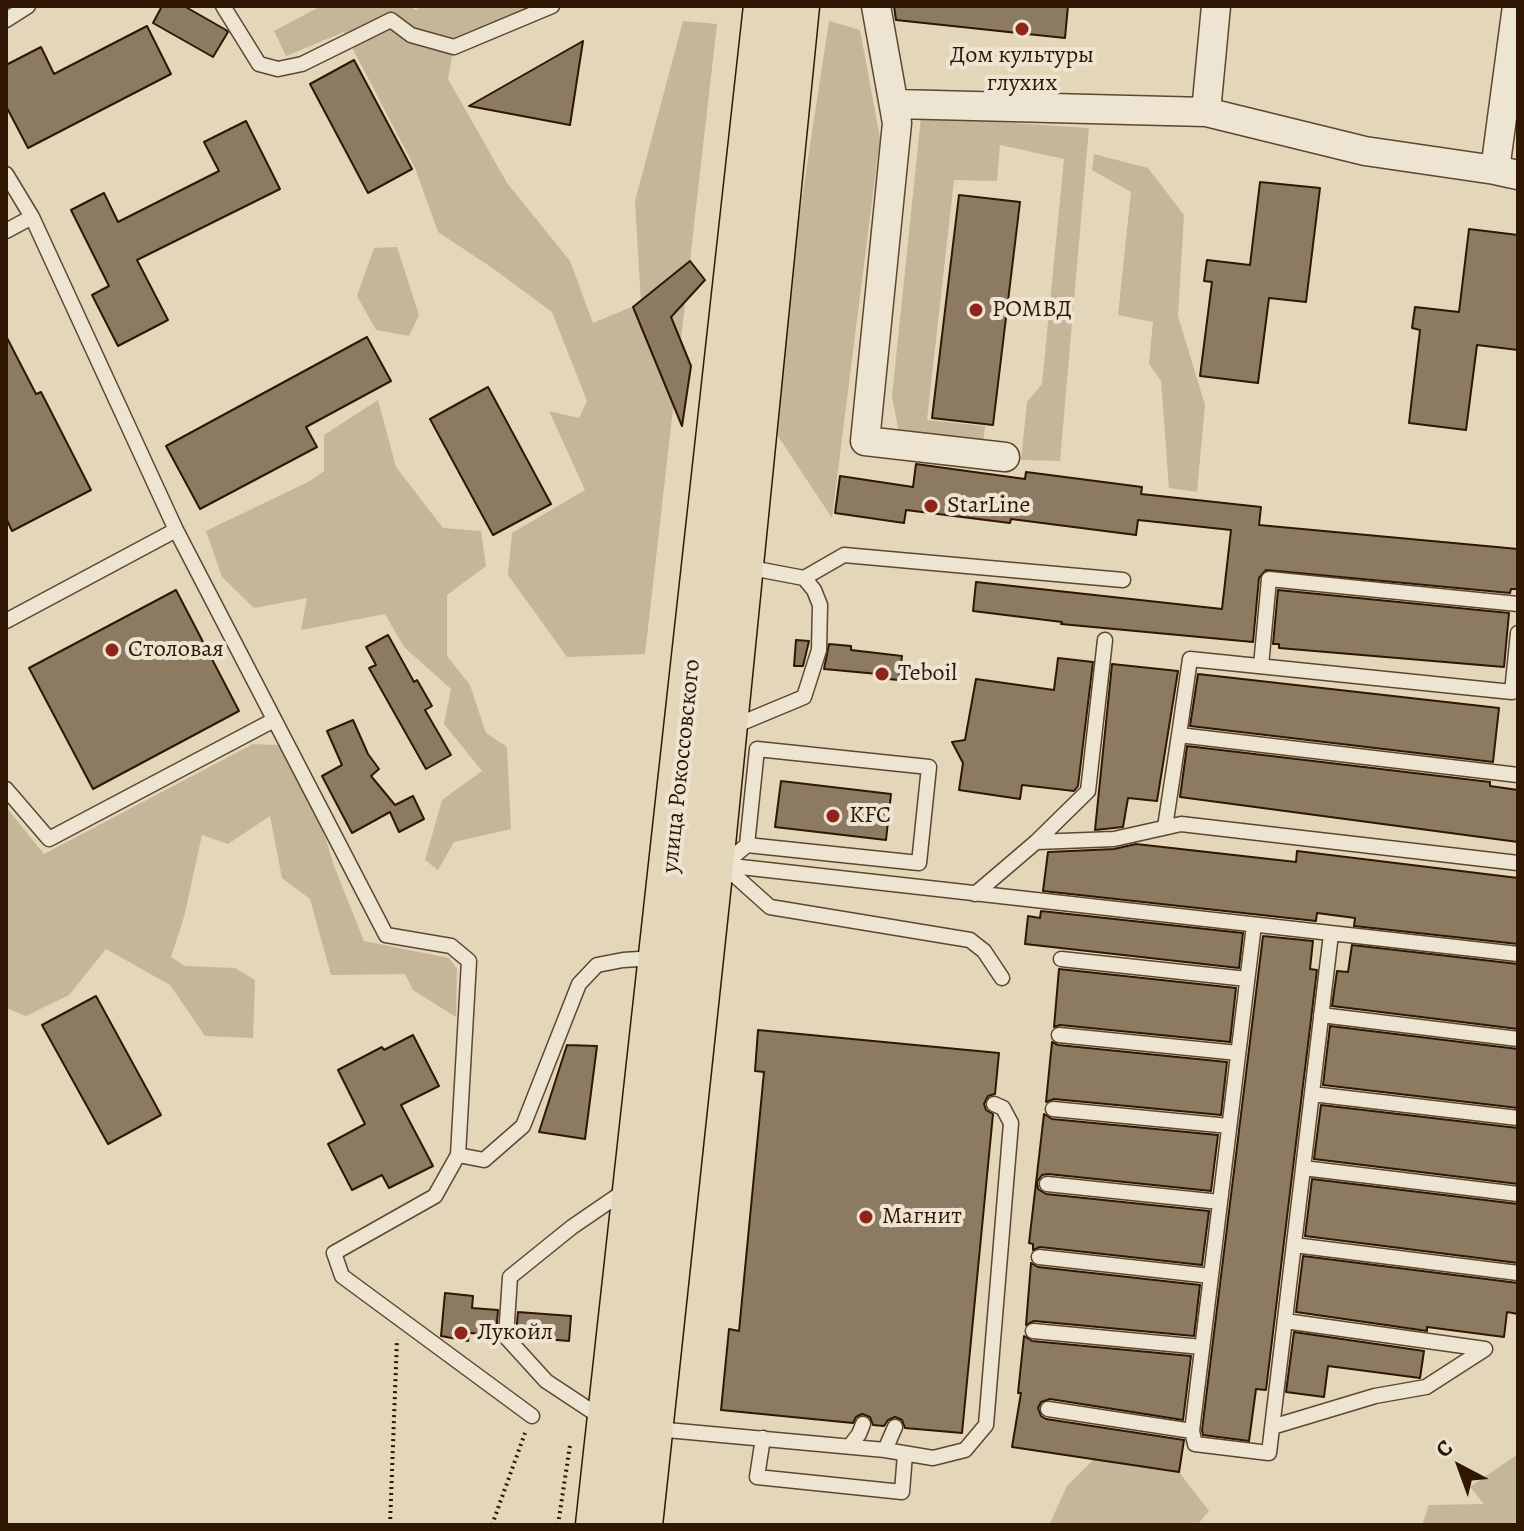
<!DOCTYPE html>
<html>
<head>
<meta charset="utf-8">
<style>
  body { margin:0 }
  #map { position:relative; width:1524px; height:1531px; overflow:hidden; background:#e4d6b9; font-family:Alegreya,serif }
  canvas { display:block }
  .frame { position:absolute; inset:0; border:8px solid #2f1703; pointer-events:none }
  .north { position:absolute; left:1420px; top:1427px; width:80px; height:80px; -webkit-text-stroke:6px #ede4d2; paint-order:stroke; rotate:319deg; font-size:22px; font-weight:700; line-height:32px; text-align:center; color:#2f1703 }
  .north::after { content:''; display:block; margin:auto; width:28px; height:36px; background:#2f1703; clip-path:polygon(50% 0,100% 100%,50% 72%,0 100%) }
</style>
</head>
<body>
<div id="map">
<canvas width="1524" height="1531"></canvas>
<div class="frame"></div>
<div class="north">С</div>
</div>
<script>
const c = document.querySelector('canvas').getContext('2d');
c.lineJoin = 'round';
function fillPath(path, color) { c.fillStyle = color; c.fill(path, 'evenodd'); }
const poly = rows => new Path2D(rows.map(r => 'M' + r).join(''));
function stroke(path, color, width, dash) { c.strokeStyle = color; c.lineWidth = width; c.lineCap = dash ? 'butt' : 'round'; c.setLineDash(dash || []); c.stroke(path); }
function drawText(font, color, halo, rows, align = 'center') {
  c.font = font + ' Alegreya,serif'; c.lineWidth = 8; c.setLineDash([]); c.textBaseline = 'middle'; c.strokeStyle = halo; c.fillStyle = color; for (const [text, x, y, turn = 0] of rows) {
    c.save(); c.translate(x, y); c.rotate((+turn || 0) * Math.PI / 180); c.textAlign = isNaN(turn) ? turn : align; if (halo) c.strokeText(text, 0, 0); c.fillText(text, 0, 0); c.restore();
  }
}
const green = poly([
  [321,6,412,6,415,10,422,6,533,6,455,39,448,79,507,183,570,261,593,323,641,303,635,201,683,21,717,24,645,654,567,657,508,575,512,533,585,490,549,411,579,418,587,401,552,312,491,267,438,232,415,168,344,32,286,56,274,31],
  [829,21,860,30,880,138,832,518,768,421],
  [921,117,1089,128,1060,461,1021,460,1027,402,1042,384,1064,159,1000,145,997,181,954,180,927,420,985,426,982,452,900,439,892,396],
  [1094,154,1148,168,1184,215,1178,316,1205,405,1197,492,1169,488,1161,381,1149,364,1153,322,1118,315,1131,192,1092,170],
  [397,247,419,315,409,336,376,330,357,296,374,248],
  [378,400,396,467,443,528,481,531,486,566,447,595,447,656,470,685,486,733,507,747,511,829,454,842,438,870,425,860,442,800,482,771,444,724,451,689,404,647,385,614,301,630,307,598,254,608,222,577,206,531,310,481,324,471,324,435],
  [253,744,297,746,334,866,364,941,449,958,457,969,456,1017,413,990,405,974,331,975,310,899,282,878,270,816,228,844,202,835,184,917,171,957,185,966,235,968,255,980,253,1038,205,1036,170,985,106,949,69,995,26,1016,6,1008,6,807,44,854],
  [1518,1454,1518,1525,1422,1525,1429,1505,1484,1504,1470,1487],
  [1094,1459,1179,1472,1209,1511,1197,1525,1049,1525,1067,1486]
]);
const building = poly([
  [162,6,184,6,226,30,228,32,213,57,153,23,162,6],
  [894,6,1068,6,1065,38,896,20,894,6],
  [147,26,171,74,28,148,6,106,6,65,41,47,54,74,147,26],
  [583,41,570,125,469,106,583,41],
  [354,60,412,169,368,193,310,84,354,60],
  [246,121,280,189,137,260,168,320,118,346,92,295,109,286,71,210,104,193,118,222,219,171,204,142,246,121],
  [1260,182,1320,188,1306,302,1269,298,1258,383,1200,376,1212,282,1204,281,1207,260,1250,265,1260,182],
  [959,195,1020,202,993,425,932,418,959,195],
  [1469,229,1518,235,1518,350,1477,345,1466,430,1409,423,1420,330,1412,328,1415,307,1459,312,1469,229],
  [690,261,705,280,671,317,691,366,682,426,633,307,690,261],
  [6,336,36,394,41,392,91,490,12,531,6,518,6,336],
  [367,337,391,381,306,427,317,447,200,509,166,446,367,337],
  [488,387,551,504,493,535,430,419,488,387],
  [916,464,1025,479,1026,472,1142,487,1141,494,1261,507,1259,525,1518,549,1518,589,1511,589,1510,593,1266,570,1259,578,1253,642,1061,624,1062,622,973,611,976,582,1222,609,1231,530,1138,520,1136,535,1011,519,1010,523,906,510,904,523,835,513,840,476,913,487,916,464],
  [176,590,239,711,93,789,29,668,176,590],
  [1278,590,1509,613,1504,667,1279,648,1279,644,1273,644,1278,590],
  [388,635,414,682,417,680,432,706,425,710,451,755,426,769,369,668,376,665,366,647,388,635],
  [796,640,809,641,803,666,794,666,796,640],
  [829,644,851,646,851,650,902,656,899,680,877,678,878,674,824,669,829,644],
  [1058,658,1093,662,1078,786,1074,791,1022,785,1020,799,959,790,963,763,952,742,965,740,976,679,1054,690,1058,658],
  [1112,664,1178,671,1157,801,1128,798,1123,827,1095,830,1112,664],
  [1198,674,1499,708,1493,762,1190,726,1198,674],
  [353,720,368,754,379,769,371,776,395,805,413,796,424,819,399,832,390,812,352,833,322,776,342,765,327,731,353,720],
  [1187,746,1490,782,1490,786,1518,790,1518,842,1180,797,1187,746],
  [781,781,891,794,886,840,775,827,781,781],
  [1136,844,1296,862,1297,851,1518,878,1518,944,1354,926,1355,918,1317,913,1316,921,1043,891,1048,852,1114,849,1136,844],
  [1041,911,1243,933,1239,968,1025,944,1028,916,1040,918,1041,911],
  [1263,936,1313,941,1310,969,1317,970,1266,1390,1256,1389,1249,1441,1203,1435,1202,1430,1263,936],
  [1352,945,1518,964,1518,1029,1332,1006,1337,971,1348,972,1352,945],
  [1059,969,1236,988,1230,1042,1060,1025,1054,1027,1059,969],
  [96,996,161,1115,108,1144,42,1025,96,996],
  [1330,1026,1518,1049,1518,1108,1323,1085,1330,1026],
  [758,1030,999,1053,995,1094,988,1096,984,1104,986,1110,993,1114,962,1433,905,1428,902,1420,895,1417,888,1420,884,1426,873,1425,870,1417,862,1414,856,1417,853,1423,721,1410,729,1329,739,1331,764,1072,755,1071,758,1030],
  [413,1035,439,1086,401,1105,433,1166,389,1188,382,1175,352,1190,328,1144,365,1124,338,1070,382,1047,384,1050,413,1035],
  [1052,1042,1058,1045,1227,1062,1221,1115,1054,1099,1046,1102,1052,1042],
  [567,1045,597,1046,585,1139,539,1132,567,1045],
  [1321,1105,1518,1128,1518,1184,1314,1159,1321,1105],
  [1044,1114,1052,1119,1218,1135,1211,1191,1048,1174,1042,1175,1037,1182,1038,1189,1046,1194,1209,1211,1202,1265,1040,1247,1033,1250,1033,1244,1029,1243,1044,1114],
  [1312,1179,1518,1204,1518,1263,1305,1236,1312,1179],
  [1303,1256,1518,1283,1518,1314,1507,1312,1504,1337,1427,1327,1427,1331,1296,1312,1303,1256],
  [1031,1263,1038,1267,1200,1285,1194,1336,1034,1321,1026,1325,1031,1263],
  [445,1293,473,1296,472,1308,498,1310,496,1335,469,1333,468,1341,441,1336,445,1293],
  [518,1312,571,1316,569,1341,519,1337,516,1333,518,1312],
  [1294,1332,1424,1351,1420,1378,1328,1366,1324,1397,1286,1392,1294,1332],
  [1024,1336,1032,1341,1191,1356,1183,1420,1050,1399,1041,1402,1038,1408,1041,1416,1046,1419,1184,1440,1179,1472,1012,1447,1021,1393,1018,1393,1024,1336]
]);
const path = poly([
  [390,1525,397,1339],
  [492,1525,525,1433],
  [558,1525,570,1445]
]);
const service = poly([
  [223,6,259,64,278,69,302,64,391,20,411,35,454,47,552,6],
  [6,20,28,6],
  [6,174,32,217,176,530,386,935,451,946,469,961,458,1155,435,1196,334,1253,342,1276,532,1416],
  [6,231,32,217],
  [804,578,844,555,1123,580],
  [6,621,176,530],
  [1261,666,1269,579,1518,604],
  [732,727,804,697,819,650,820,605,814,590,804,578,746,567],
  [1179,735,1190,659,1512,692,1518,633],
  [6,789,49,839,274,720],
  [1165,827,1179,735,1518,775],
  [1036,842,1088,791,1105,640],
  [747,845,919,863,929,767,757,749,747,845,723,865,770,907,970,940,984,951,1002,978],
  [723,865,1518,954],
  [975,894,1036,842,1114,839,1181,824,1518,863],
  [1061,959,1247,979],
  [1321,1015,1518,1039],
  [1059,1035,1238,1053],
  [1312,1094,1518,1118],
  [1053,1109,1229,1126],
  [458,1155,484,1160,523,1126,579,984,597,965,623,960,656,958],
  [1303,1168,1518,1194],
  [1047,1184,1220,1202],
  [1294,1245,1518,1273],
  [1039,1257,1211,1276],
  [1033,1331,1202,1347],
  [1048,1409,1192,1431,1254,925],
  [602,1418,546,1381,506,1337,510,1277,572,1227,626,1190],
  [1272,1427,1375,1396,1426,1387,1485,1349,1285,1321],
  [656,1429,885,1450,933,1458,965,1450,986,1425,1011,1123,1003,1108,994,1104],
  [1192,1431,1195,1444,1269,1453,1331,934],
  [763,1438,757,1477,902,1492,905,1454],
  [850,1446,859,1434,863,1424],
  [885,1450,895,1427]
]);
const minor = poly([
  [876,6,897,123,865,441,1005,457],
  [1216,6,1206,112,1365,151,1495,170],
  [1517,6,1495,170,1518,175],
  [896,104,1206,112]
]);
const trunk = poly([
  [598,1525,766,6],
  [640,1525,711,864,797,6]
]);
const markers = [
  [1022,29,8,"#8f2418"],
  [976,310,8,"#8f2418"],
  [931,506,8,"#8f2418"],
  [112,650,8,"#8f2418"],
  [882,674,8,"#8f2418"],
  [833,816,8,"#8f2418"],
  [866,1217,8,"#8f2418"],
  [461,1333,8,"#8f2418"]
];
const poiNames = [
  ["Дом культуры",1022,56,"center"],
  ["глухих",1022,84,"center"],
  ["РОМВД",992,310],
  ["StarLine",947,506],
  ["Столовая",128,650],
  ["Teboil",898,674],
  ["KFC",849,816],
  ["Магнит",882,1217],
  ["Лукойл",477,1333]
];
const streetNames = [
  ["улица Рокоссовского",682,766,-84]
];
fillPath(green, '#c5b69a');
fillPath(building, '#8d7a62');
stroke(building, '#2f1703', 2);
stroke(service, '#5c4730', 17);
stroke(minor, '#5c4730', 31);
stroke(trunk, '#2f1703', 47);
stroke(path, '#2f1703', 4, [2, 4]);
stroke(service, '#ede4d2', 14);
stroke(minor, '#ede4d2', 28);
stroke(trunk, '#e4d6b9', 44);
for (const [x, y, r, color] of markers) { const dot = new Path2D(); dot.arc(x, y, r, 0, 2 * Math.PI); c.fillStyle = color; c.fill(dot); stroke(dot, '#ede4d2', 3); }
drawText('24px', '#2f1703', '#ede4d2', poiNames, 'left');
drawText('24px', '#2f1703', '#ede4d2', streetNames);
</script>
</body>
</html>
